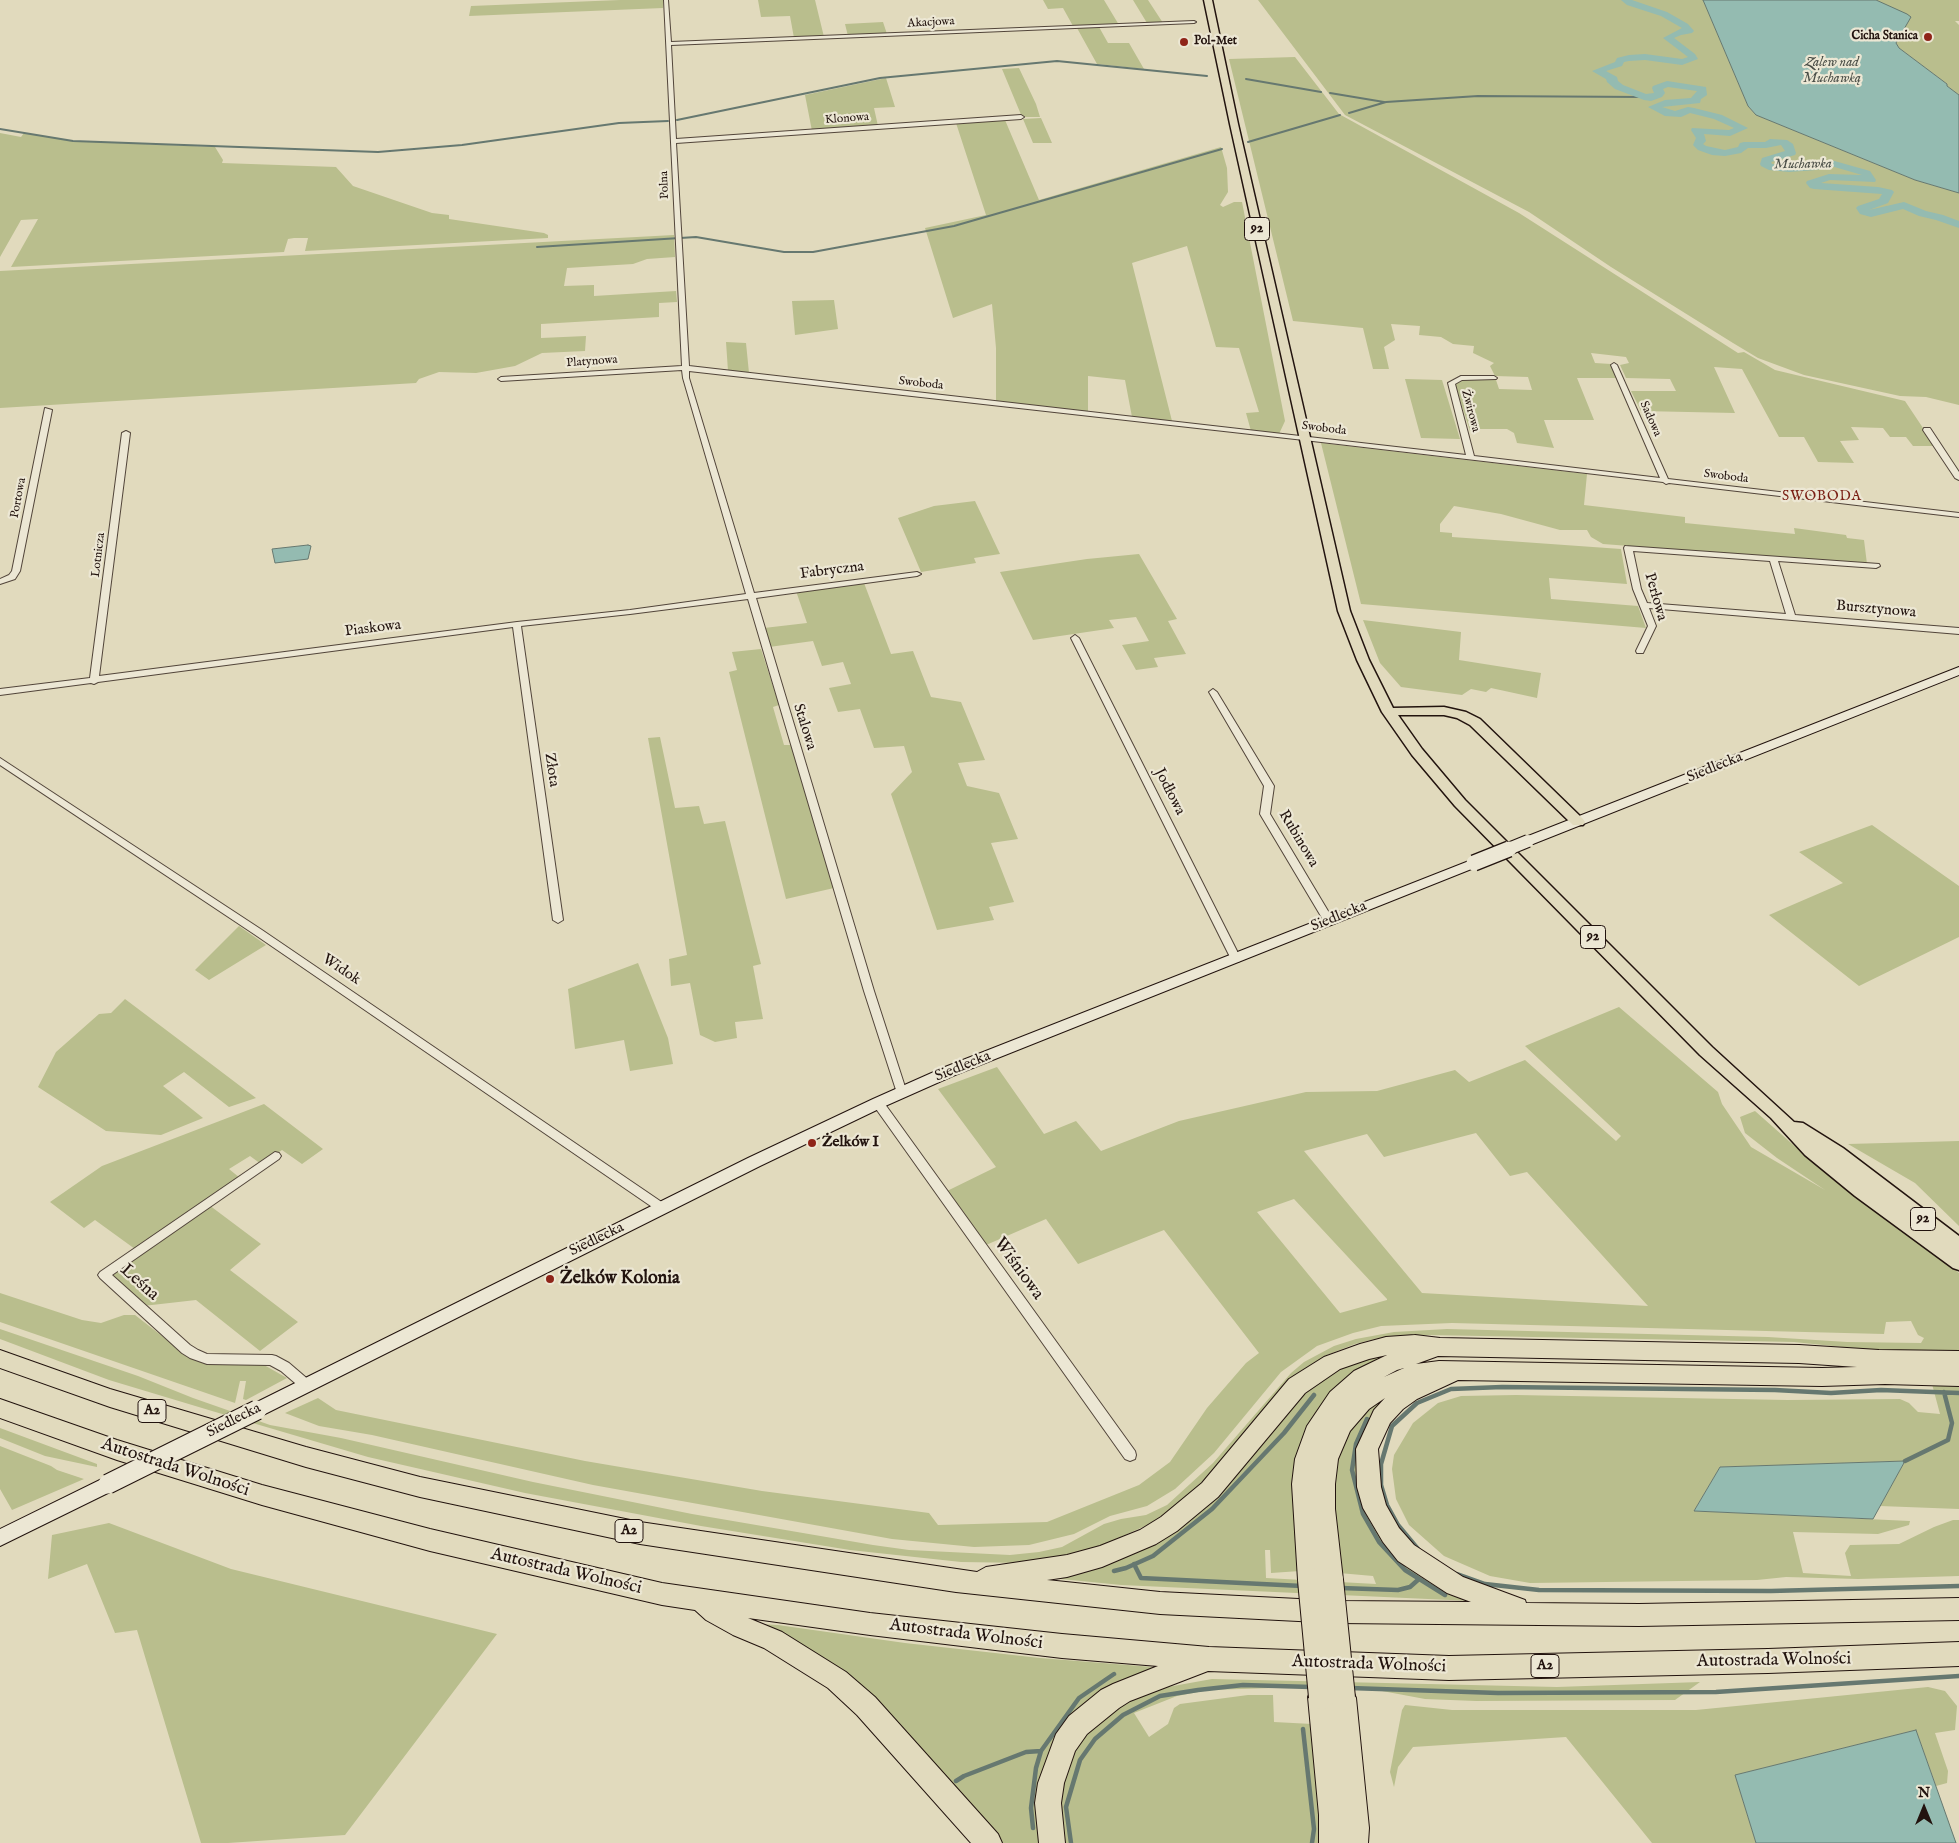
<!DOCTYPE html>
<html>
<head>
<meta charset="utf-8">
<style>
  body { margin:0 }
  #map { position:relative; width:1959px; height:1843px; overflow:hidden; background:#e1dabd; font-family:"IM FELL English",serif }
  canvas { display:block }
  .north { position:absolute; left:1899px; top:1783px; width:50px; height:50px; -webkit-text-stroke:4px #ece7d4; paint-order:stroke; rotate:0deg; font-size:14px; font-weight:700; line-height:20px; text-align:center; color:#22130e }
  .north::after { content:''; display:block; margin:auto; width:18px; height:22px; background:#22130e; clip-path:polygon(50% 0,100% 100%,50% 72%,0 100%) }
</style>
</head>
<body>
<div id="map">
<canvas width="1959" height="1843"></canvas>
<div class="north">N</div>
</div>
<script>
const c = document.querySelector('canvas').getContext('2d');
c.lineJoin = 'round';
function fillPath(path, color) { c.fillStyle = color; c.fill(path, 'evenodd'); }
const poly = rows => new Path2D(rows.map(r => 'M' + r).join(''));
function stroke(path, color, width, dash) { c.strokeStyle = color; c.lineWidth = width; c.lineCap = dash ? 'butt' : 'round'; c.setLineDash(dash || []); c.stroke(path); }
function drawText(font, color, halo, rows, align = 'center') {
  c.font = font + ' "IM FELL English",serif'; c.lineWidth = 4.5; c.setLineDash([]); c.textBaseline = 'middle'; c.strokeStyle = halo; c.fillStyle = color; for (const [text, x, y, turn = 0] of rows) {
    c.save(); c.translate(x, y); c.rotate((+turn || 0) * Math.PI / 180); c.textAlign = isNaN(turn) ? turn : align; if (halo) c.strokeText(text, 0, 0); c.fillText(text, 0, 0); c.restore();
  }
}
const green = poly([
  [620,0,663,0,663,8,469,16,471,6],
  [758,0,815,0,824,37,794,38,790,16,761,17],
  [1043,0,1104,0,1119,25,1073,26,1063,8,1048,9],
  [1133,0,1148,0,1163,23,1147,23],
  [1258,0,1703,0,1748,106,1756,115,1915,180,1959,193,1959,405,1926,397,1900,396,1804,375,1758,358,1733,343,1611,267,1529,212,1345,115],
  [1876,0,1959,0,1959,21,1955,21,1959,25,1959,95,1947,86,1947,84,1899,48,1896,44,1904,30,1906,15],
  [883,22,887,34,848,36,845,24],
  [1099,27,1108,43,1129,43,1144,69,1097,64,1077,28],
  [1295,57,1339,114,1519,213,1738,353,1744,352,1775,370,1905,401,1935,446,1913,446,1906,437,1890,437,1883,428,1851,427,1859,440,1840,441,1854,463,1818,462,1804,437,1779,437,1742,369,1714,367,1735,413,1641,411,1631,391,1676,391,1670,379,1626,378,1620,365,1629,363,1626,357,1591,353,1595,363,1611,364,1617,378,1577,378,1594,420,1544,420,1554,448,1517,443,1514,433,1507,429,1473,429,1470,431,1454,381,1458,380,1496,380,1499,389,1532,390,1528,377,1495,376,1490,366,1494,363,1473,353,1474,346,1453,344,1441,337,1419,335,1420,326,1391,324,1395,340,1384,347,1389,369,1373,369,1363,328,1293,321,1229,59],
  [1019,68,1036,104,1040,117,1022,117,1002,69],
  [886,78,895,107,874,108,878,126,812,131,805,95],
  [1041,118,1052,143,1033,143,1023,119],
  [1005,120,1039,200,1221,147,1227,168,1228,192,1220,205,1223,207,1234,202,1242,202,1285,421,1279,434,1251,431,1246,413,1259,412,1239,348,1216,347,1187,246,1132,263,1172,421,1132,417,1125,380,1088,376,1088,412,996,401,996,348,992,304,953,318,925,228,986,215,956,123],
  [0,133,21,137,24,133,73,141,215,147,223,160,222,163,336,167,353,186,432,213,449,215,449,219,544,233,548,235,548,238,305,251,308,238,294,238,288,239,284,252,11,267,38,219,21,220,0,257],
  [674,235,675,257,647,259,633,264,567,268,564,286,594,285,594,296,676,291,677,302,659,303,659,317,541,324,541,338,586,336,585,351,542,353,515,366,476,373,439,372,419,379,416,383,0,408,0,271],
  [834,300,838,329,795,335,792,301],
  [726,342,746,343,749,373,728,371],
  [1405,379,1442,380,1460,439,1421,438],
  [1321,443,1587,474,1584,505,1685,517,1685,523,1795,534,1794,528,1846,535,1847,538,1864,540,1867,564,1603,544,1591,537,1587,530,1560,530,1501,514,1454,506,1440,524,1440,532,1452,533,1452,537,1621,549,1627,584,1549,578,1551,599,1638,606,1646,628,1361,604],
  [975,501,1000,554,974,558,976,563,921,572,898,518,934,506],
  [1139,554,1177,619,1168,621,1186,654,1154,658,1158,667,1136,670,1122,645,1149,641,1136,617,1109,620,1114,628,1033,640,1000,572,1087,559],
  [864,583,891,654,913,651,931,697,961,702,985,760,958,763,967,786,999,793,1018,839,991,843,1014,902,989,907,994,920,937,930,891,794,912,772,904,746,874,748,860,709,838,712,829,688,851,684,843,662,822,666,813,641,769,647,764,628,807,623,796,591],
  [1363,620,1461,632,1459,660,1541,673,1537,698,1491,688,1486,692,1471,689,1462,695,1401,687,1380,663],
  [761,649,779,705,773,707,784,745,791,745,834,888,786,899,729,672,737,670,732,652],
  [660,737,675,808,699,806,704,824,725,821,761,964,753,966,763,1019,735,1022,737,1038,715,1042,700,1035,690,983,671,986,669,959,687,955,648,738],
  [1872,825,1959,886,1959,937,1859,986,1769,915,1843,883,1799,852],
  [239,926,266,945,209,980,195,970],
  [638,963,668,1038,673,1064,630,1071,624,1040,575,1049,568,989],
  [125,999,190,1048,256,1098,229,1107,184,1072,163,1086,203,1118,161,1135,106,1131,38,1087,56,1052,99,1014,111,1013],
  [1619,1007,1718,1092,1722,1104,1751,1147,1825,1190,1777,1158,1745,1133,1740,1117,1755,1111,1816,1165,1959,1273,1959,1352,1862,1349,1794,1342,1428,1335,1379,1338,1355,1344,1327,1355,1307,1367,1283,1387,1201,1484,1154,1522,1094,1549,1026,1563,961,1562,850,1550,701,1526,525,1493,368,1457,212,1411,109,1380,0,1339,0,1329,138,1376,193,1398,270,1425,341,1438,533,1482,692,1514,873,1545,909,1550,1010,1555,1039,1552,1062,1547,1104,1524,1121,1519,1146,1515,1167,1505,1213,1463,1291,1373,1304,1362,1334,1346,1356,1339,1394,1332,1447,1329,1768,1337,1847,1342,1921,1343,1924,1338,1918,1335,1911,1321,1886,1322,1884,1334,1452,1323,1381,1326,1353,1333,1317,1346,1281,1372,1214,1453,1175,1489,1147,1506,1110,1516,1074,1534,1029,1545,974,1547,892,1539,593,1485,372,1435,319,1426,285,1413,318,1398,336,1410,585,1461,762,1491,929,1513,938,1525,1047,1522,1139,1485,1170,1462,1207,1408,1246,1363,1259,1353,1164,1230,1078,1264,1046,1219,986,1245,947,1191,996,1167,938,1089,997,1067,1044,1134,1076,1121,1101,1151,1179,1121,1306,1092,1377,1091,1455,1070,1469,1082,1525,1060,1616,1141,1621,1136,1525,1046],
  [1476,1133,1510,1176,1527,1172,1648,1306,1422,1293,1304,1151,1367,1134,1384,1157],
  [1294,1199,1387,1299,1387,1300,1340,1313,1257,1212],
  [264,1104,323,1149,302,1164,282,1150,261,1164,250,1156,229,1169,240,1178,135,1249,95,1220,84,1228,50,1202,102,1166],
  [1959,1141,1959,1226,1915,1183,1848,1144],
  [209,1205,261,1244,230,1270,298,1322,260,1351,196,1300,143,1306,108,1274],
  [0,1293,82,1320,101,1323,124,1315,135,1315,189,1357,264,1365,287,1378,246,1400,243,1399,246,1381,240,1381,235,1403,0,1322],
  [1399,1352,1326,1398,1313,1416,1300,1447,1300,1571,1271,1573,1270,1550,1265,1550,1266,1578,1376,1584,1373,1576,1339,1573,1332,1514,1337,1453,1351,1425,1383,1397,1389,1398,1366,1504,1472,1601,1121,1585,1041,1577,1111,1562,1327,1375,1352,1363],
  [1932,1384,1959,1385,1959,1509,1880,1506,1905,1461,1720,1467,1694,1511,1910,1521,1909,1525,1878,1534,1793,1532,1803,1573,1851,1576,1845,1553,1850,1545,1899,1544,1934,1527,1953,1520,1959,1520,1959,1576,1858,1579,1786,1577,1757,1580,1530,1583,1490,1576,1444,1556,1409,1525,1396,1499,1392,1469,1394,1455,1413,1423,1438,1403,1461,1396,1516,1395,1788,1400,1900,1399,1909,1403,1918,1412,1940,1414],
  [0,1428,97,1464,97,1467,45,1456,0,1438],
  [0,1446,51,1466,57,1470,84,1479,12,1510,0,1489],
  [109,1523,231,1569,497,1634,345,1835,228,1843,201,1843,137,1630,115,1633,87,1564,48,1579,52,1535],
  [760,1624,778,1625,905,1643,1040,1658,1165,1668,1089,1704,1043,1843,1001,1843],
  [1212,1679,1557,1687,1700,1682,1675,1700,1476,1701,1425,1699,1366,1688,1305,1687,1209,1690,1177,1696,1134,1713,1149,1737,1168,1724,1174,1708,1180,1704,1248,1695,1273,1695,1274,1722,1312,1724,1321,1792,1320,1843,1062,1843,1060,1798,1064,1775,1076,1748,1091,1729,1125,1702,1151,1690],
  [1928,1687,1945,1691,1957,1706,1955,1730,1935,1733,1948,1771,1947,1783,1936,1786,1916,1730,1735,1775,1756,1843,1652,1843,1566,1737,1413,1747,1398,1767,1394,1787,1390,1772,1402,1710,1405,1705,1452,1710,1696,1710]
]);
const water = poly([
  [1703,0,1876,0,1907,14,1911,17,1896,43,1899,48,1947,84,1947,86,1959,95,1959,193,1915,180,1756,115,1748,106,1703,0],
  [308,545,311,546,308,559,275,563,272,549,308,545],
  [1905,1461,1873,1519,1694,1511,1720,1467,1905,1461],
  [1916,1730,1956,1843,1756,1843,1735,1775,1916,1730]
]);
const streamFar1 = poly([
  [1246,79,1321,92],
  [1330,93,1384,102],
  [1349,113,1386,102,1478,96,1644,97],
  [677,120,880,78,1057,61,1207,76],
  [0,129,73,141,378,152,462,145,619,123,668,121],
  [1248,142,1340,115],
  [537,247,696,237,784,252,813,252,954,226,1222,149]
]);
const stream = poly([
  [1367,1419,1356,1444,1352,1470,1363,1514,1379,1542,1405,1570,1445,1595],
  [1905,1461,1948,1440,1952,1423,1944,1392],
  [1418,1549,1398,1525,1387,1505,1381,1485,1381,1464,1392,1426,1417,1403,1451,1389,1502,1387,1775,1390,1831,1393,1881,1390,1959,1393],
  [1134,1564,1141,1578,1302,1586],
  [1114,1571,1126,1568,1153,1556,1212,1509,1284,1433,1314,1395],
  [1457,1574,1485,1584,1539,1590,1771,1591,1959,1586],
  [1341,1588,1398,1590,1410,1587,1419,1579],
  [1350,1688,1498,1693,1716,1692,1959,1676],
  [1303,1729,1314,1829,1312,1843],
  [956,1781,964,1776,1026,1752,1041,1751],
  [1033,1828,1031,1808,1036,1768,1041,1751,1079,1698,1114,1674],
  [1071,1843,1066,1807,1080,1760,1095,1739,1123,1715,1160,1696,1198,1690,1243,1685,1311,1687]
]);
const river = poly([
  [1621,0,1632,0,1667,12,1688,24,1694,31,1692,33,1681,35,1674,38,1695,54,1698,59,1682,65,1645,60,1629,61,1624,62,1622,66,1606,71,1617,77,1618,81,1623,85,1646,94,1654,93,1652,88,1653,86,1667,81,1706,87,1707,95,1701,99,1700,103,1662,107,1675,111,1688,107,1694,108,1722,115,1748,128,1730,136,1704,134,1706,141,1703,144,1706,146,1725,150,1738,147,1740,143,1744,142,1765,142,1770,139,1787,140,1793,144,1796,153,1795,155,1771,162,1772,164,1789,166,1816,164,1831,160,1870,171,1876,180,1875,182,1830,180,1821,183,1878,187,1892,190,1894,192,1888,203,1869,210,1904,202,1926,211,1943,215,1959,221,1959,228,1936,220,1919,216,1903,209,1871,217,1860,214,1856,208,1858,206,1879,199,1882,194,1814,189,1810,188,1806,183,1807,181,1829,174,1862,175,1831,166,1816,170,1789,172,1769,170,1761,166,1760,164,1762,158,1785,151,1781,145,1766,148,1748,148,1741,153,1725,156,1712,155,1698,150,1693,145,1696,138,1691,130,1692,128,1729,130,1734,128,1714,119,1690,113,1681,117,1665,116,1648,107,1665,100,1691,98,1697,91,1668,87,1663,89,1665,93,1662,97,1651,101,1644,100,1615,89,1607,82,1606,79,1592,71,1615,62,1617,58,1629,55,1645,54,1682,59,1688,57,1663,38,1682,28,1661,16,1627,5,1621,0]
]);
const minor = poly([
  [664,0,668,0,671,42,1194,21,1196,22,1194,23,671,45,676,139,1021,115,1024,117,1021,119,676,143,689,366,1466,455,1448,383,1461,376,1494,376,1497,378,1496,379,1462,380,1455,384,1474,456,1660,478,1611,365,1614,363,1617,365,1668,479,1959,513,1959,517,1669,483,1666,484,1663,482,1304,440,689,371,689,378,754,593,917,572,921,574,917,576,756,598,874,991,907,1093,906,1096,902,1097,898,1096,897,1093,864,991,748,599,630,614,521,626,563,920,558,923,553,920,513,627,98,682,94,684,91,683,0,695,0,689,90,678,122,433,126,431,130,433,99,676,517,622,630,610,746,594,683,378,682,370,501,381,498,379,501,377,682,366,664,0],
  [45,408,52,410,20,571,15,579,0,584,0,579,9,575,12,571,45,408],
  [1924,428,1930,428,1959,472,1959,480,1955,478,1923,430,1924,428],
  [1625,546,1879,564,1880,566,1876,568,1778,561,1795,615,1959,628,1959,634,1649,608,1656,626,1643,653,1637,653,1636,651,1648,626,1633,589,1624,548,1625,546],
  [1633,551,1770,561,1786,614,1647,603,1641,589,1633,551],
  [1075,635,1079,638,1241,959,1240,961,1236,962,1231,959,1071,638,1075,635],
  [1213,689,1217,692,1274,786,1270,814,1334,921,1333,923,1325,923,1260,814,1264,786,1209,692,1213,689],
  [0,758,262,930,666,1205,668,1208,666,1211,662,1213,658,1211,254,934,0,765,0,758],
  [878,1099,882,1100,1135,1451,1136,1455,1135,1459,1130,1461,1125,1459,874,1106,872,1103,874,1100,878,1099],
  [275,1152,279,1153,281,1156,279,1159,112,1275,190,1345,198,1350,207,1354,272,1355,276,1356,289,1363,310,1381,312,1385,310,1389,306,1390,302,1389,281,1371,270,1365,207,1364,190,1358,182,1353,100,1278,98,1275,100,1272,275,1152]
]);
const secondary = poly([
  [1959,667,1959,675,1533,844,1523,844,1521,841,1523,838,1959,667],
  [1474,859,1481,863,1479,866,955,1075,883,1107,760,1166,263,1415,257,1417,251,1415,248,1410,251,1405,748,1158,873,1099,945,1067,1474,859],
  [108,1476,114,1478,117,1484,114,1490,0,1546,0,1529,108,1476]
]);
const primary = poly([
  [1204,0,1212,0,1238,124,1350,611,1369,660,1393,708,1444,707,1466,712,1480,719,1583,819,1585,822,1583,825,1573,825,1470,725,1457,718,1444,715,1398,715,1422,749,1465,800,1712,1047,1794,1122,1803,1123,1843,1148,1959,1236,1959,1270,1953,1268,1855,1196,1805,1155,1771,1118,1700,1055,1455,806,1412,755,1382,712,1357,660,1338,611,1230,124,1204,0]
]);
const motorway = poly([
  [1415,1335,1440,1338,1799,1345,1879,1350,1959,1351,1959,1386,1885,1384,1822,1386,1458,1380,1417,1399,1403,1409,1390,1423,1378,1449,1381,1487,1386,1505,1399,1528,1414,1545,1463,1577,1525,1600,1526,1603,1639,1604,1959,1598,1959,1620,1639,1626,1338,1623,1160,1614,956,1592,640,1544,420,1497,306,1467,110,1407,0,1368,0,1350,110,1389,306,1447,420,1477,640,1522,977,1572,986,1567,1067,1555,1100,1546,1140,1530,1161,1517,1202,1483,1289,1379,1324,1357,1360,1344,1386,1337,1415,1335],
  [1387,1355,1354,1371,1330,1392,1307,1426,1295,1459,1292,1484,1298,1580,1302,1588,1310,1591,1318,1588,1320,1583,1323,1588,1331,1591,1339,1588,1343,1580,1335,1509,1335,1484,1338,1459,1350,1431,1369,1409,1385,1398,1374,1410,1356,1449,1357,1487,1363,1508,1383,1542,1398,1561,1447,1593,1471,1602,1338,1601,1160,1592,1047,1580,1067,1577,1102,1567,1156,1544,1177,1531,1218,1497,1305,1393,1340,1369,1369,1359,1387,1355],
  [1438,1356,1799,1363,1857,1367,1822,1368,1439,1361,1416,1364,1438,1356],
  [1404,1368,1384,1377,1397,1370,1404,1368],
  [0,1399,117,1440,262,1485,430,1529,662,1583,870,1613,1062,1634,1209,1647,1449,1656,1768,1649,1959,1642,1959,1666,1768,1673,1449,1680,1208,1671,1130,1701,1119,1708,1087,1734,1075,1751,1064,1783,1061,1803,1065,1843,1039,1843,1035,1803,1038,1783,1056,1734,1069,1716,1101,1690,1113,1684,1158,1666,1062,1658,870,1635,748,1618,782,1632,846,1672,875,1697,998,1834,1002,1843,971,1843,857,1715,828,1688,764,1648,733,1635,706,1620,695,1610,662,1605,430,1551,262,1505,117,1460,0,1418,0,1399],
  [1321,1685,1330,1688,1332,1694,1334,1689,1343,1686,1352,1689,1356,1698,1369,1828,1368,1843,1319,1843,1319,1815,1308,1697,1312,1688,1321,1685]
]);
const secondaryBridgeFar2 = poly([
  [1506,850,1528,841]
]);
const secondaryBridgeFar1 = poly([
  [1474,863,1509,849]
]);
const secondaryBridge = poly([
  [108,1484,257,1410]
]);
const motorwayBridge = poly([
  [1310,1580,1321,1697],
  [1331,1580,1343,1698]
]);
const markers = [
  [1928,37,5,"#8f2418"],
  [1184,42,5,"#8f2418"],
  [812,1143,5,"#8f2418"],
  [550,1279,5,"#8f2418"]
];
const farStreetnames = [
  ["Akacjowa",931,23,-3],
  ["Klonowa",847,119,-4],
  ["Polna",665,185,-92],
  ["Platynowa",592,362,-4],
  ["Swoboda",921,384,6],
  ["Żwirowa",1470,411,75],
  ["Sadowa",1650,419,66],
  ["Swoboda",1324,429,7],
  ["Swoboda",1726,477,7],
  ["Portowa",19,498,-79],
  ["Lotnicza",99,555,-83]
];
const farPoinames = [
  ["Cicha Stanica",1918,37],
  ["Pol-Met",1194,42,"left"]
];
const farWaternames = [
  ["Zalew nad",1832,63],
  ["Muchawką",1832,79],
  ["Muchawka",1803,165,-1]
];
const shields = [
  [1257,229,25],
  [1593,937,25],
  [1923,1219,25],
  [152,1411,28],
  [629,1531,28],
  [1545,1666,28]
];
const shieldNames = [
  ["92",1257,229],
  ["92",1593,937],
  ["92",1923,1219],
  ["A2",152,1411],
  ["A2",629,1531],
  ["A2",1545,1666]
];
const farNeighbourhoodnames = [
  ["SWOBODA",1822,497]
];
const streetNames = [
  ["Fabryczna",832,571,-7],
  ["Perłowa",1655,597,74],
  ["Bursztynowa",1876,610,5],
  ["Piaskowa",373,629,-7],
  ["Stalowa",804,727,73],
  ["Siedlecka",1715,768,-22],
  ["Złota",551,770,82],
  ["Jodłowa",1169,792,63],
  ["Rubinowa",1298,839,59],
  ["Siedlecka",1339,917,-22],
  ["Widok",341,970,34],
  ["Siedlecka",963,1067,-22],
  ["Siedlecka",597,1240,-26],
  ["Siedlecka",234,1421,-27]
];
const poiNames = [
  ["Żelków I",822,1143]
];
const nearStreetnames = [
  ["Wiśniowa",1018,1269,54],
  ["Leśna",139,1283,42],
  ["Autostrada Wolności",175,1468,18],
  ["Autostrada Wolności",566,1572,13],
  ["Autostrada Wolności",966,1635,7],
  ["Autostrada Wolności",1774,1661,-1],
  ["Autostrada Wolności",1369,1665,2]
];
const nearPoinames = [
  ["Żelków Kolonia",560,1279]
];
fillPath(green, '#b9be8d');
fillPath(water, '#94bbb1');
stroke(water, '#667870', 1);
stroke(streamFar1, '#667870', 2);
stroke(stream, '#667870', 4.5);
fillPath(river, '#94bbb1');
stroke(minor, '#52453a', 2);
stroke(secondary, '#22130e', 2);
stroke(primary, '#22130e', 3);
stroke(motorway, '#22130e', 2);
fillPath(minor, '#ece7d4');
fillPath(secondary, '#ece7d4');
fillPath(primary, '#e1dabd');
fillPath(motorway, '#e1dabd');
stroke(secondaryBridgeFar2, '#22130e', 14, []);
stroke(secondaryBridgeFar1, '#22130e', 18, []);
stroke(secondaryBridge, '#22130e', 21, []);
stroke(motorwayBridge, '#22130e', 26, []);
stroke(secondaryBridgeFar2, '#ece7d4', 12);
stroke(secondaryBridgeFar1, '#ece7d4', 15);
stroke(secondaryBridge, '#ece7d4', 19);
stroke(motorwayBridge, '#e1dabd', 24);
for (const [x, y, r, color] of markers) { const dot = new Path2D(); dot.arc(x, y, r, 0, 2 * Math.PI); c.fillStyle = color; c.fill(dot); stroke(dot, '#ece7d4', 2); }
drawText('12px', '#22130e', '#ece7d4', farStreetnames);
drawText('bold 12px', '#22130e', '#ece7d4', farPoinames, 'right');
drawText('italic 14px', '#4a4e47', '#ece7d4', farWaternames);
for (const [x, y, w] of shields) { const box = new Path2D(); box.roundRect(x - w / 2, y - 11.5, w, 23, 4); c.fillStyle = '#ece7d4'; c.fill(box); stroke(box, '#22130e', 1); }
drawText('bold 14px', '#22130e', null, shieldNames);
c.letterSpacing = '1px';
drawText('14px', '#7a1f14', '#ece7d4', farNeighbourhoodnames);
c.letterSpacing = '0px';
drawText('15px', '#22130e', '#ece7d4', streetNames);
drawText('bold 15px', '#22130e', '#ece7d4', poiNames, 'left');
drawText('18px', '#22130e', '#ece7d4', nearStreetnames);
drawText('bold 18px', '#22130e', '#ece7d4', nearPoinames, 'left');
</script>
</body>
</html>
